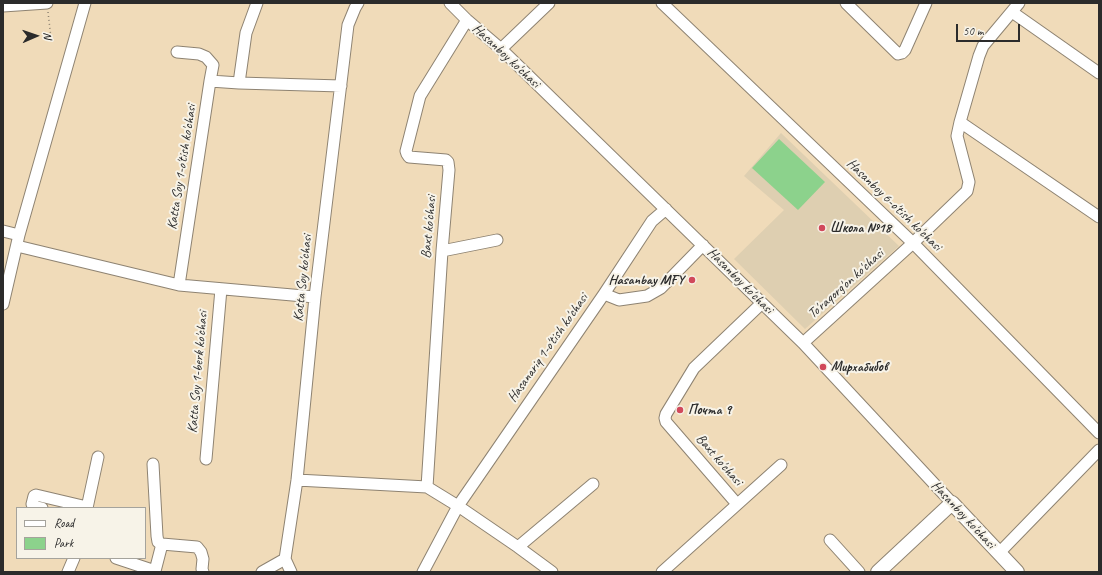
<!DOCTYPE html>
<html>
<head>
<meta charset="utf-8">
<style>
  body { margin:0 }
  #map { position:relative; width:1102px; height:575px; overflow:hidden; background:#f0dbb9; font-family:Caveat,sans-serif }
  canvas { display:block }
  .frame { position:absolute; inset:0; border:4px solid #2b2b2b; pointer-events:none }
  .legend { position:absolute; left:16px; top:507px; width:130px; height:52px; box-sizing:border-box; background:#f7f3e8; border:1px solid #a5a39c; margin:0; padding:5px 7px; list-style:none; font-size:12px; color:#2b2b2b }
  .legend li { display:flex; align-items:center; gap:8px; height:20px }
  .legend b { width:20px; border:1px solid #a5a39c }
  .north { position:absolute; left:16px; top:16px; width:40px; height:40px; -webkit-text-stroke:3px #f7f3e8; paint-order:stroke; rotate:88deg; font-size:11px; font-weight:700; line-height:16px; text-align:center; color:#2b2b2b }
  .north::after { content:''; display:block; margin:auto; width:14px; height:18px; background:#2b2b2b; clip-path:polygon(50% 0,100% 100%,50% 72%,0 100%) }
  .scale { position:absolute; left:956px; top:24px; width:64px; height:18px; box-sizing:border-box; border:2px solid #2b2b2b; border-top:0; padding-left:5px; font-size:12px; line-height:14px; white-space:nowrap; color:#2b2b2b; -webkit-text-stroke:3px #f7f3e8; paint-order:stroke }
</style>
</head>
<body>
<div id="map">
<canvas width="1102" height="575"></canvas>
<div class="frame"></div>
<ul class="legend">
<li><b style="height:5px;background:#fff"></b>Road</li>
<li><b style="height:11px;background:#8cd28c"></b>Park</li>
</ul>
<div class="north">N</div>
<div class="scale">50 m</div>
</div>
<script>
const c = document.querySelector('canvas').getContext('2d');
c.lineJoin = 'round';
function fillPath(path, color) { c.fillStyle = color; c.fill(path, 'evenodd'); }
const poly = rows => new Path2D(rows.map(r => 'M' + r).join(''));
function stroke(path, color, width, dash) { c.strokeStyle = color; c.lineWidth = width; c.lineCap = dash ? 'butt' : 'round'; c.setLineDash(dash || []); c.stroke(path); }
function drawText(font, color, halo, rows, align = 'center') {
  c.font = font + ' Caveat,sans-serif'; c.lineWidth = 4; c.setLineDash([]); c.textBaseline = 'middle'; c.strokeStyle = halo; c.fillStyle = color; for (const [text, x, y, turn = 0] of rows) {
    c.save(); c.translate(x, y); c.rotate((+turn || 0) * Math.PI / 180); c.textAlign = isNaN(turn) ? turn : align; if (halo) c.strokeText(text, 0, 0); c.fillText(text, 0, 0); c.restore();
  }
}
const built = poly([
  [781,133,899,246,805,329,734,259,784,210,744,176]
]);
const green = poly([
  [779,139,825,182,798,210,752,168]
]);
const path = poly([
  [48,12,51,38]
]);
const minor = poly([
  [450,3,467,20,501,49,803,343,952,503],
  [662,3,913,243,1099,433],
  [846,3,898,54,902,53,905,50,926,3],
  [3,6,47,3],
  [1012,12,1099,73],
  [501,49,549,3],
  [177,52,199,54,206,57,213,65,210,81],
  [239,83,246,33,257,3],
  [960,122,1099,217],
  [3,231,19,235],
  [17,246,179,285,315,297],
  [442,251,497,240],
  [179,285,210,81,239,83,341,86],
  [604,294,619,300,647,296,661,288,703,245],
  [3,304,19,235,85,3],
  [803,343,913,243,967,191,969,182,957,136,960,122,979,56,983,46,1019,3],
  [206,459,221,289],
  [153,464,157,536,158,542,162,544],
  [297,480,427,487,458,506,518,547,552,572],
  [427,487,442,251,449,170,448,162,446,160,409,157,407,154,406,151,420,96,467,20],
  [737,504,666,422,665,418,666,414,694,368,762,303],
  [42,508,33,506,32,504,34,496,36,495,87,507],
  [87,508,98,457],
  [830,540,859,572],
  [518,547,593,484],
  [999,553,1099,450],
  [116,558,155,571,162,544,197,547,201,552,203,559,202,569,203,572],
  [285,559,297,480,315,297,348,25,355,8,358,3],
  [285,559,291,572],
  [68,572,74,558],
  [262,572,285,559],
  [423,572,458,506,604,294,652,221,666,209],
  [662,572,781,465]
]);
const major = poly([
  [878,572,952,503,1017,572]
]);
const markers = [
  [822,228,4,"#d1495b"],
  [692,280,4,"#d1495b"],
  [823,367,4,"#d1495b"],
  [680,410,4,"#d1495b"]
];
const streetNames = [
  ["Hasanboy ko'chasi",506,56,43],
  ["Katta Soy 1-o'tish ko'chasi",182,167,-81],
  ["Hasanboy 6-o'tish ko'chasi",894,205,44],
  ["Baxt ko'chasi",429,227,-85],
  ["Katta Soy ko'chasi",303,278,-84],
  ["Hasanboy ko'chasi",740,281,45],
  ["To'raqorg'on ko'chasi",846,284,-42],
  ["Hasanariq 1-o'tish ko'chasi",548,348,-55],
  ["Katta Soy 1-berk ko'chasi",198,372,-85],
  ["Baxt ko'chasi",719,460,49],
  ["Hasanboy ko'chasi",963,515,47]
];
const poiNames = [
  ["Школа №18",830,228],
  ["Hasanbay MFY",684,280,"right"],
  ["Мирхабибов",831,367],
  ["Почта 9",688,410]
];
fillPath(built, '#decfb1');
fillPath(green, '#8cd28c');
stroke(minor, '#8e8372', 13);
stroke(major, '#8e8372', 16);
stroke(path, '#8e8372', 1.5, [1, 3]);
stroke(minor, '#fff', 11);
stroke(major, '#fff', 14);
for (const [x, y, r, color] of markers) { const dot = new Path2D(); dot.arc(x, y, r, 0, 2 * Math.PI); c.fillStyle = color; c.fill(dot); stroke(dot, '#f7f3e8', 1.5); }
drawText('14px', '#2b2b2b', '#f7f3e8', streetNames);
drawText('bold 14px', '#2b2b2b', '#f7f3e8', poiNames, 'left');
</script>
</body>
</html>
